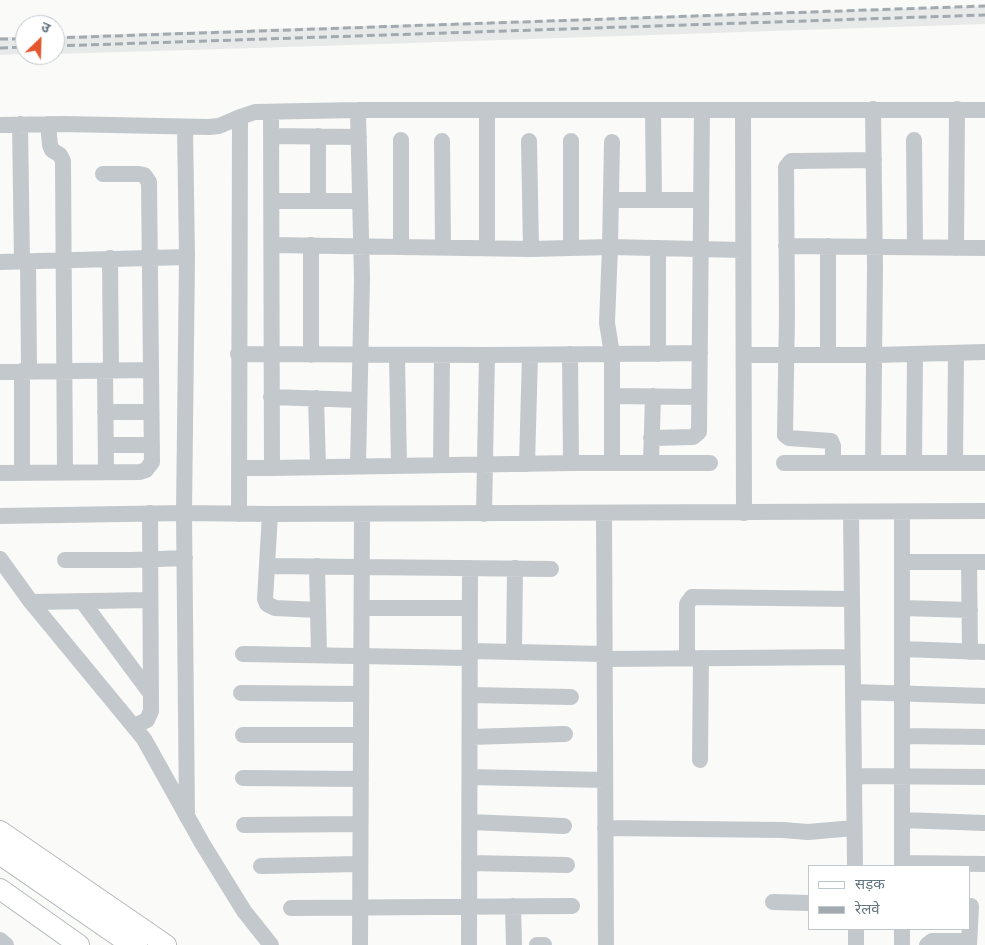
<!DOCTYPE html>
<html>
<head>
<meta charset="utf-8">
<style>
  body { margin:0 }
  #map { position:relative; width:985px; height:945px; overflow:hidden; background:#fafaf8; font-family:Quicksand,"Noto Sans Devanagari",sans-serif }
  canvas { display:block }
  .legend { position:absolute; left:808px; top:865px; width:162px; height:65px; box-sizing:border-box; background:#fff; border:1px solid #c1c8cd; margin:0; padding:6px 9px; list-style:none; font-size:15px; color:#657683 }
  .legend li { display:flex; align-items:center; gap:10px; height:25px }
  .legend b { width:25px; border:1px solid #c1c8cd }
  .north { position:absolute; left:15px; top:15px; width:50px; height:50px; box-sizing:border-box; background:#fff; border:1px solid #c1c8cd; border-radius:50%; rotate:24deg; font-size:14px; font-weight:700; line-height:20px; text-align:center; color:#657683 }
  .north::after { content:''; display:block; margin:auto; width:18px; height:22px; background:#e4572e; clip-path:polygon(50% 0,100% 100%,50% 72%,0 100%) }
</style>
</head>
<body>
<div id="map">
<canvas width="985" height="945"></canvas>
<ul class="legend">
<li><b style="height:6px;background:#fff"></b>सड़क</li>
<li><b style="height:6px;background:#a2aab0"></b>रेलवे</li>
</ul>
<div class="north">उ</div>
</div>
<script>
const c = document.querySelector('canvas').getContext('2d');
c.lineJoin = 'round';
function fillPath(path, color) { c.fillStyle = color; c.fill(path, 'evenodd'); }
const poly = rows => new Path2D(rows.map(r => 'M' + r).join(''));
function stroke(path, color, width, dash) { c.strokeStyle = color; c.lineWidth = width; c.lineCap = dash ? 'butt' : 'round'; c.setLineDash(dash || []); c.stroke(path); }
const built = poly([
  [985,6,985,24,320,46,55,54,55,36],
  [0,37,25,37,25,54,0,55]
]);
const minor = poly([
  [358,110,362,279,358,466],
  [653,110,654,200],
  [743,110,744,513],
  [271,112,272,468,571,463,710,463],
  [20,124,22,262],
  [48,124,50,145,52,150,60,155,63,161,65,472],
  [0,125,63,124,209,127,219,126,240,117,255,112,358,110,985,110],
  [185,128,187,257,184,513,187,817],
  [271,136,359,137],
  [318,136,318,201],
  [914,140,915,247],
  [442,141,443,247],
  [529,141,531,249],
  [611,200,701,200],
  [272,201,360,201],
  [272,245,531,249,610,247,612,142],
  [311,245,311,355],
  [401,246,401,140],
  [786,246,985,248],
  [828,246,828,355],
  [571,247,571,141],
  [487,248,487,110],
  [658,248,658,354],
  [956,248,957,109],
  [110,258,111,370],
  [28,261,29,371],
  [0,262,187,257],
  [238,354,487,355,612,354,607,323,610,247,743,250],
  [570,354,571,463],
  [397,355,399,466],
  [744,355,875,355,985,352],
  [105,370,106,472],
  [0,372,151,370],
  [612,396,699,397],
  [271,397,359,400],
  [316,398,318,466],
  [105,412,151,412],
  [651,438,693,437,699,432,702,110],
  [106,445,152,445],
  [914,462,915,354],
  [612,463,612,354,700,353],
  [651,463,653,396],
  [784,463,985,463],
  [833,463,833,446,831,441,789,438,785,435,787,314,786,167,791,161,796,161,874,160],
  [873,463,875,267,873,109],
  [955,463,956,353],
  [527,464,530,355],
  [441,465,442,355],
  [239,468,272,468],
  [0,473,140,472,146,470,152,462,149,182,144,175,139,174,103,174],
  [22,473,22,371],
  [902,512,902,866],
  [604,513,606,945],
  [851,513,855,866],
  [239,514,240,117],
  [270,514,265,599,267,604,275,608,318,610],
  [484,514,487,355],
  [0,516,184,513,270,514,985,511],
  [0,559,31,602,144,739,202,843,244,911,271,945],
  [65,560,132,560,185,558],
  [902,562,985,562],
  [969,562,970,652],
  [267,566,551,569],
  [317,566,319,655],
  [82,601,151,694],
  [31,602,150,600],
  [362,608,470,608],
  [902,608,970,610],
  [902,649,985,652],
  [470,651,605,654],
  [514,652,515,568],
  [243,654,470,658],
  [687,658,687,604,692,597,852,599],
  [605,659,852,657],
  [853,692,985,696],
  [241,693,361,694],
  [470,695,571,697],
  [134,726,147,720,151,711,150,513],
  [243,735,361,735],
  [902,736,985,737],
  [470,737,565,734],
  [700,760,701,658],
  [854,776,985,777],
  [470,777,605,780],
  [243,778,361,779],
  [902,820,985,823],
  [470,822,564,826],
  [244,825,360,824],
  [605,828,783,830,808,832,854,828],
  [469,863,567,865],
  [902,863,985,864],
  [261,866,360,864],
  [773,902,809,903],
  [513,906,514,945],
  [291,908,572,906],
  [856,929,856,945],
  [0,940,6,945],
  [360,945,362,514],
  [469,945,470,568],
  [537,945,544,945],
  [902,945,902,929],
  [927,945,932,941,969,941],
  [969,945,971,906]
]);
const major = poly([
  [0,831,166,945],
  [0,889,79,945]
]);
const highway = poly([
  [0,852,135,945]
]);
const rail = poly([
  [55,38,985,6],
  [0,39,25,39],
  [55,46,985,15],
  [0,48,25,47]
]);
fillPath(built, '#e8e9e9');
stroke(major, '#b5babe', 22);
stroke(highway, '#b4b9bd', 26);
stroke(minor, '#c3c8cc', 16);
stroke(major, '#fff', 20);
stroke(highway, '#fff', 24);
stroke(rail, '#a2aab0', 3, [8, 4]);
</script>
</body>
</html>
